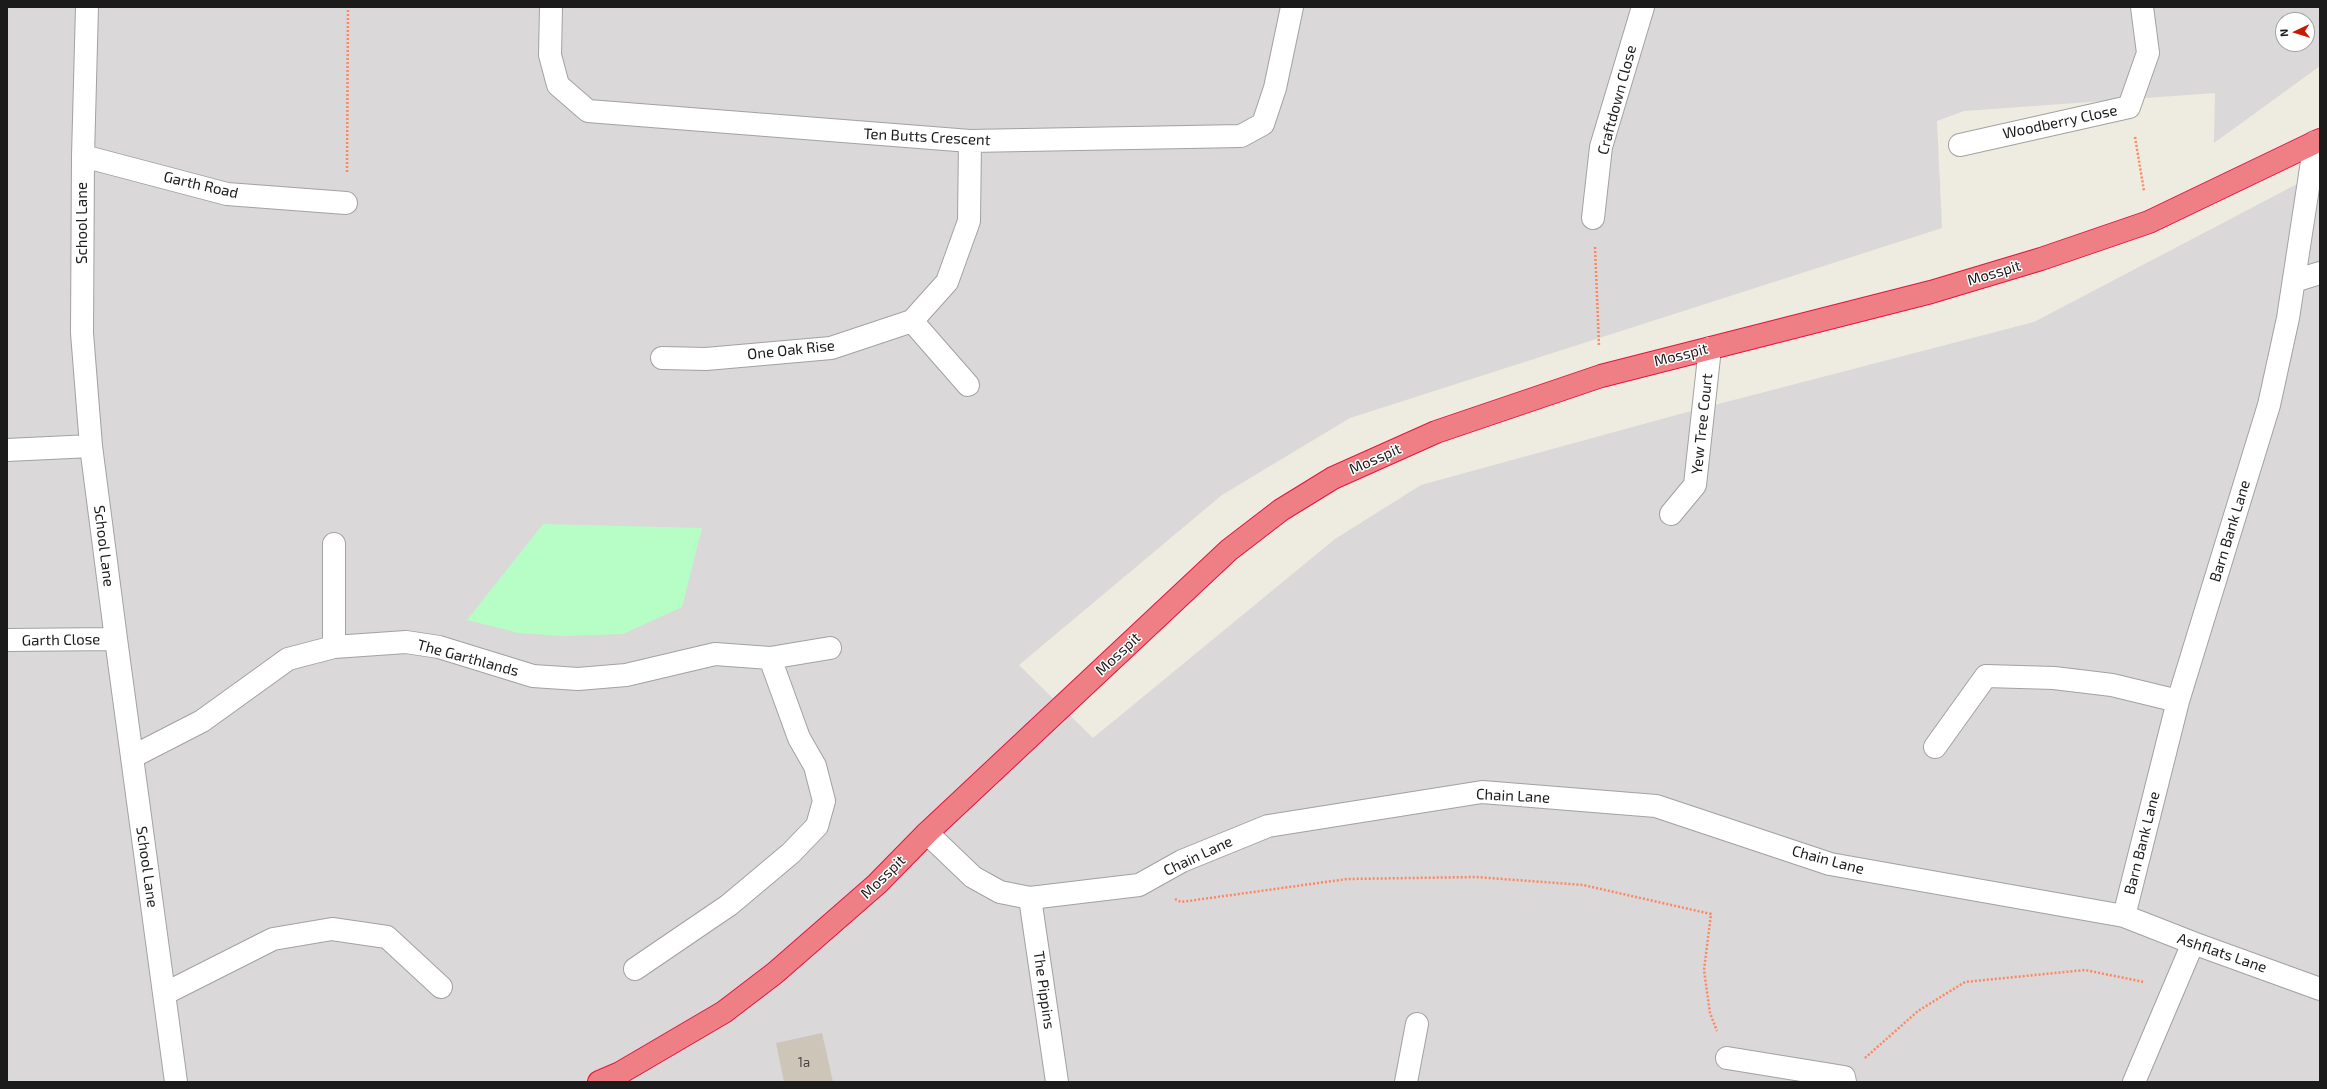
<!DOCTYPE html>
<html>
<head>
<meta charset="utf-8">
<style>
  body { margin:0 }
  #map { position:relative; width:2327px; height:1089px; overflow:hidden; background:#eeebe0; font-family:"Exo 2",sans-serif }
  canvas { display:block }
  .frame { position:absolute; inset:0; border:8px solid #1b1b1b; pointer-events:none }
  .north { position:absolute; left:2275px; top:12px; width:40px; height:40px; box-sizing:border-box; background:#fff; border:1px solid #a4a4a4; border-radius:50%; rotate:266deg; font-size:11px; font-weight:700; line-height:16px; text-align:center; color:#1b1b1b }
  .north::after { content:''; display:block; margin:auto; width:14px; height:18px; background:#c71b00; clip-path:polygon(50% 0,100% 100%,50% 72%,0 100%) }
</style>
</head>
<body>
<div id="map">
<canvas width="2327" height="1089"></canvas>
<div class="frame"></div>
<div class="north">N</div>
</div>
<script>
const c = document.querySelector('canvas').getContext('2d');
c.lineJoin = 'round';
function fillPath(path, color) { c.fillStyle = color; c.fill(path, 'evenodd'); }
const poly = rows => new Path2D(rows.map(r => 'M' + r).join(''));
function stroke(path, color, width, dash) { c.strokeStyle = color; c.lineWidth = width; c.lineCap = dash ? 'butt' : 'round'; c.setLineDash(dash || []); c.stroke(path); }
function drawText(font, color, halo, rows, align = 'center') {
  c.font = font + ' "Exo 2",sans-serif'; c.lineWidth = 3; c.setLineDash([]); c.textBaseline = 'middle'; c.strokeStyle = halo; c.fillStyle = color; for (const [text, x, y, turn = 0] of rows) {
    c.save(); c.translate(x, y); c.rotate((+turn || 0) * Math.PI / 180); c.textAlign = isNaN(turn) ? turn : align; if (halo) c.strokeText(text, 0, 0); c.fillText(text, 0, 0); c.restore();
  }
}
const residential = poly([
  [7,7,2320,7,2320,66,2214,143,2215,93,1964,111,1937,121,1942,228,1350,418,1222,495,1019,665,1093,738,1335,539,1421,485,1680,414,2034,322,2320,172,2320,1082,7,1082],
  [2283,20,2307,20,2307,44,2283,44]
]);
const park = poly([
  [543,524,702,528,682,607,623,634,564,636,519,633,467,620]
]);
const building = poly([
  [822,1033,833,1082,784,1082,776,1043]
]);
const path = poly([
  [2135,137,2144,191],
  [347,172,348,7],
  [1595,247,1599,346],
  [1175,899,1181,902,1347,879,1476,877,1583,885,1711,914,1704,970,1710,1013,1717,1031],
  [1865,1058,1918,1011,1965,982,2085,970,2144,982]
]);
const minor = poly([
  [87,7,83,156,82,333,91,446,116,639,176,1082],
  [551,7,550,55,558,85,588,111,970,141,1241,136,1263,124,1275,88,1292,7],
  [1960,145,2129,107,2148,53,2142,7],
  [83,156,227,194,346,203],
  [1593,218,1601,147,1643,7],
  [2294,281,2320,273],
  [912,321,968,385],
  [662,358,706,359,831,348,912,321,947,282,969,221,970,141],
  [7,450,91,446],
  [1671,514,1695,485,1710,348],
  [334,544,334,647],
  [7,640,116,639],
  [1935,747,1986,676,2054,678,2112,685,2178,701],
  [132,757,202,721,288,659,334,647,406,642,439,647,533,676,578,679,626,675,715,654,770,658,830,648],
  [927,833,973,877,1000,892,1030,898,1139,885,1182,861,1268,826,1482,792,1656,806,1830,864,2124,916,2193,943,2320,989],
  [1030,898,1057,1082],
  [2124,916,2178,701,2269,405,2288,318,2315,142],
  [635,969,729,905,791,853,817,826,824,801,815,766,799,738,770,658],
  [164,994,273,939,332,929,387,937,441,987],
  [1727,1058,1844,1077,1845,1082],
  [1406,1082,1417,1024],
  [2134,1082,2193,943]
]);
const highway = poly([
  [599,1082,620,1073,724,1012,775,973,877,884,927,833,1229,550,1281,510,1333,478,1436,432,1601,376,1931,292,2041,259,2149,222,2320,140]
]);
const numberNames = [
  ["1a",804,1063]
];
const streetNames = [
  ["Craftdown Close",1617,100,-75],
  ["Woodberry Close",2060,122,-12],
  ["Ten Butts Crescent",927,137,3],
  ["Garth Road",201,185,13],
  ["School Lane",82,223,-90],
  ["Mosspit",1994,273,-17],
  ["One Oak Rise",791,350,-6],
  ["Mosspit",1681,355,-14],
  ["Yew Tree Court",1702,424,-84],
  ["Mosspit",1375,459,-24],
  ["Barn Bank Lane",2230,531,-73],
  ["School Lane",104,546,83],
  ["Garth Close",61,640,-1],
  ["Mosspit",1118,654,-43],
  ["The Garthlands",468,658,15],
  ["Chain Lane",1513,796,3],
  ["Barn Bank Lane",2142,843,-76],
  ["Chain Lane",1198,856,-25],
  ["Chain Lane",1828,860,15],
  ["School Lane",147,867,82],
  ["Mosspit",883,877,-44],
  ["Ashflats Lane",2222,953,19],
  ["The Pippins",1044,990,82]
];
fillPath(residential, '#dad8d8');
fillPath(park, '#b7fec6');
fillPath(building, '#cec5b9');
stroke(minor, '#a2a2a2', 24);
stroke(highway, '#e5143f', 24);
stroke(path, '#ff8660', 2.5, [2, 2]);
stroke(minor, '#fff', 22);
stroke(highway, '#ee7f84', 22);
drawText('13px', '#484642', null, numberNames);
drawText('15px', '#1b1b1b', '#fff', streetNames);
</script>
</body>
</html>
